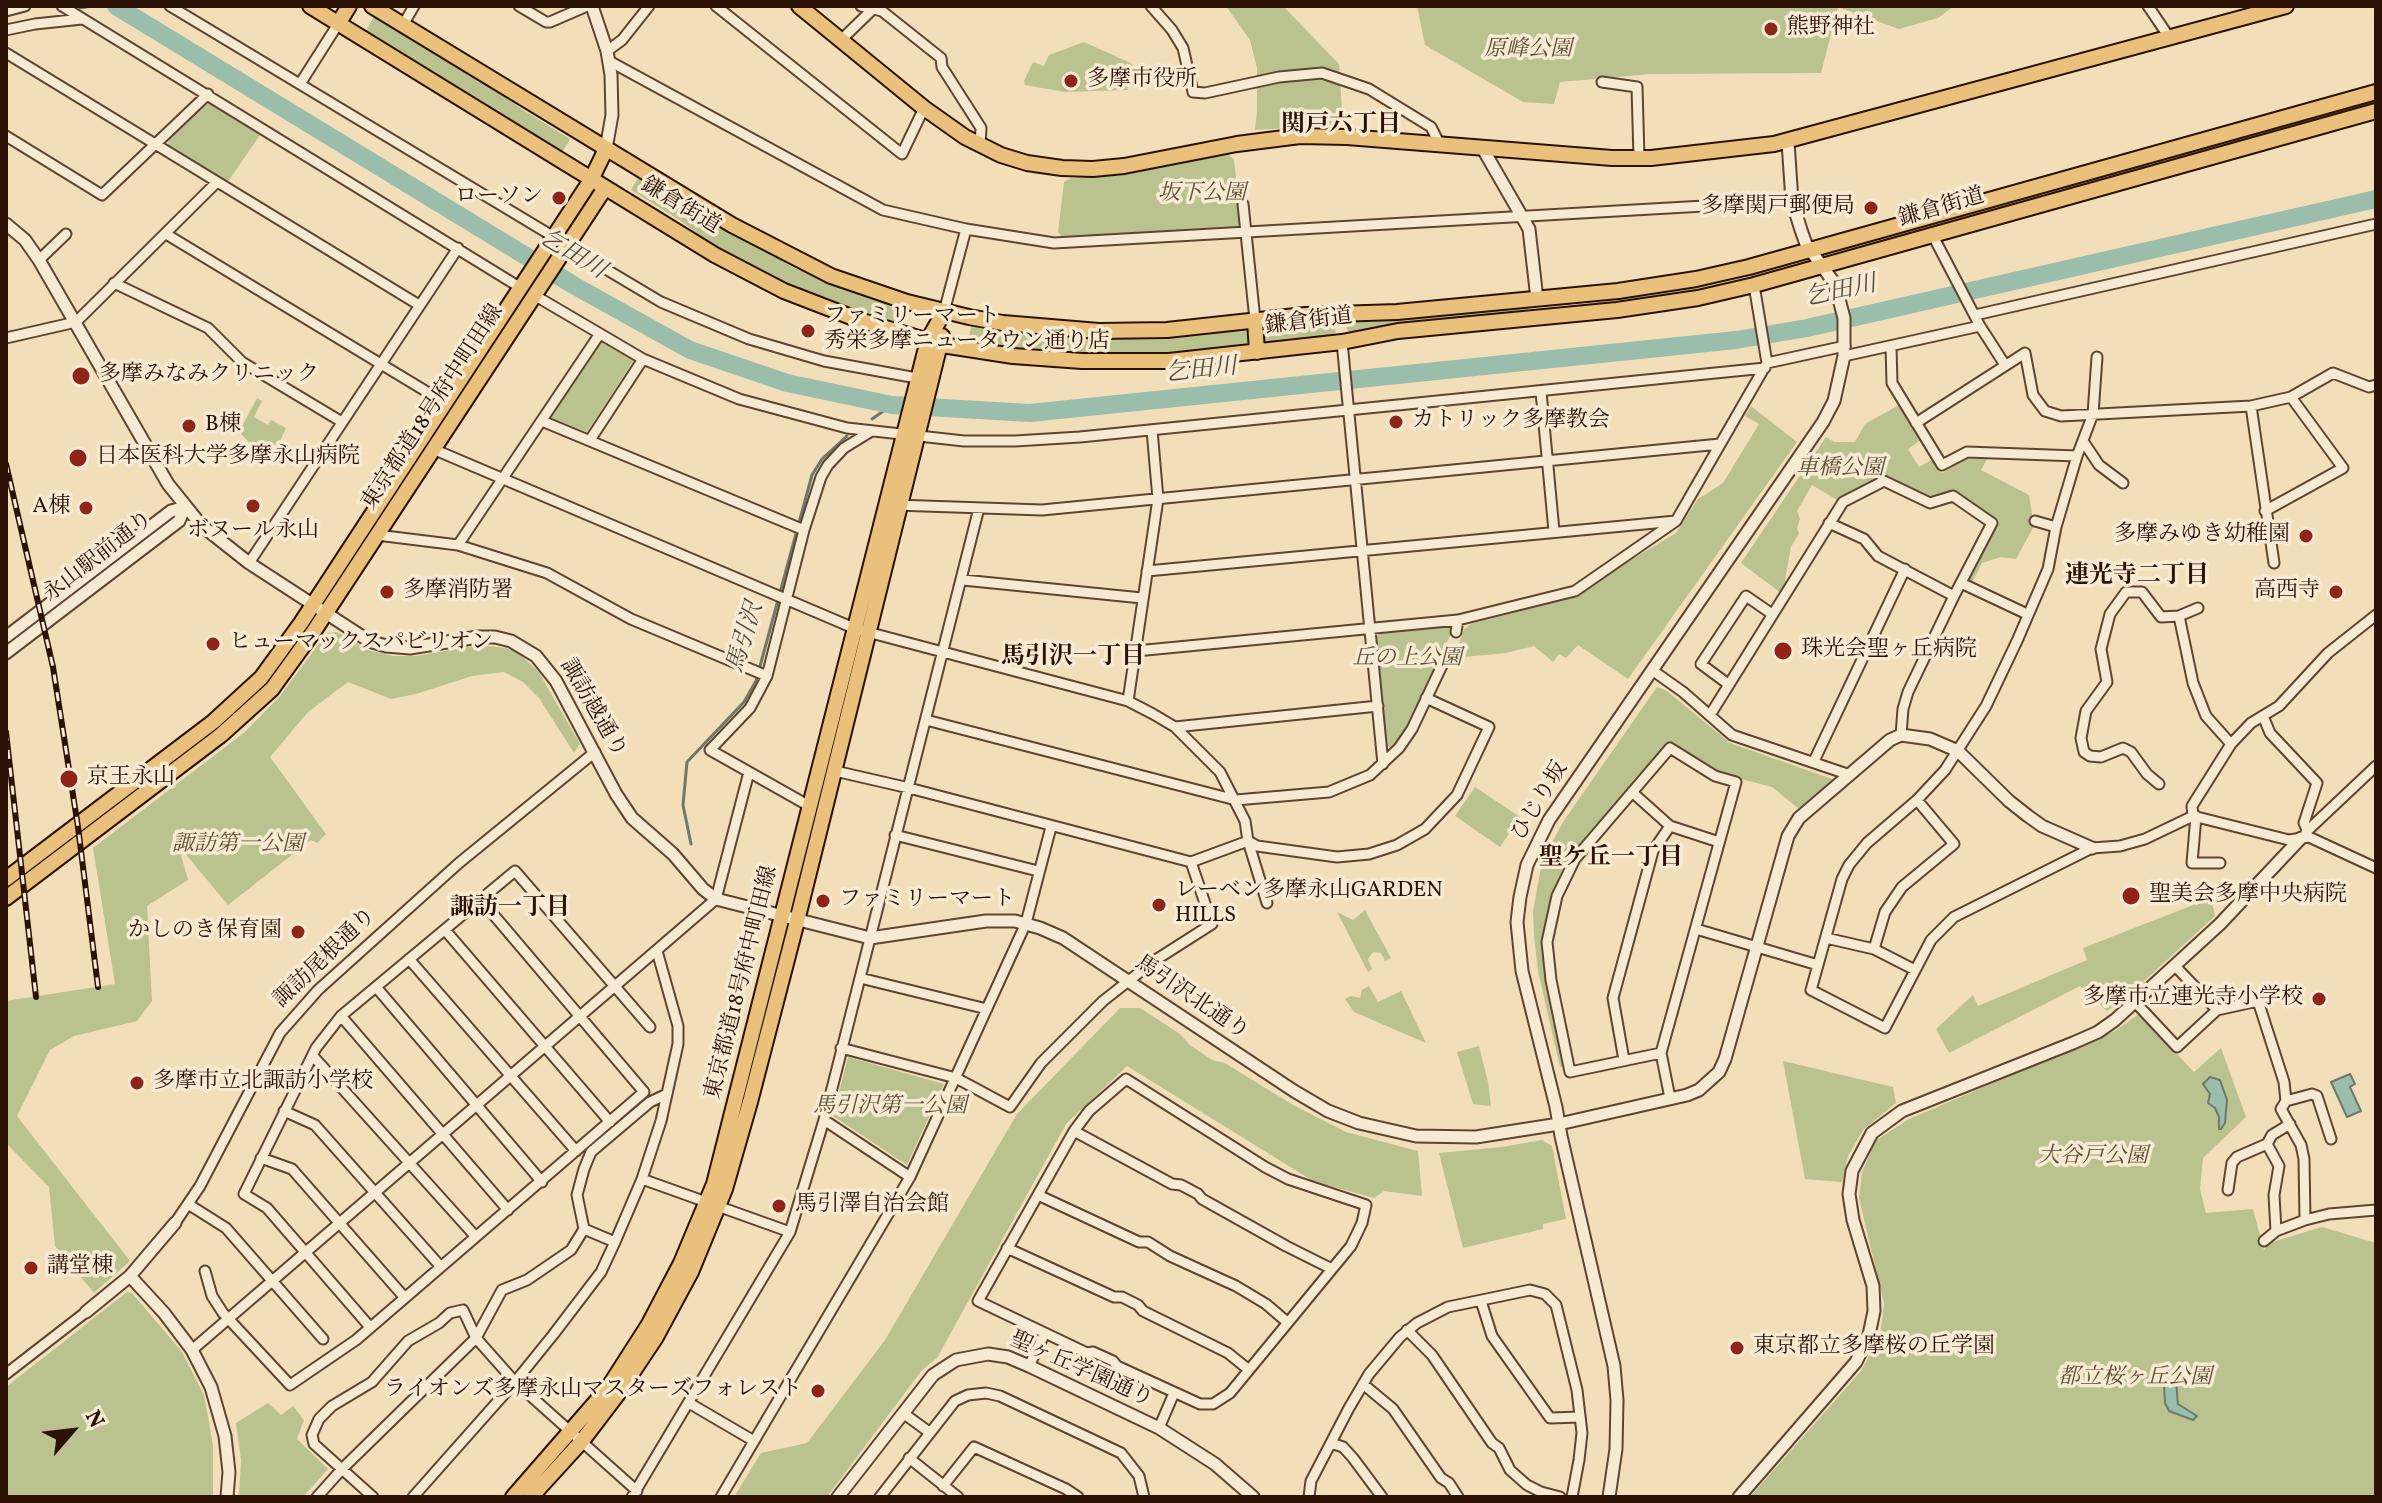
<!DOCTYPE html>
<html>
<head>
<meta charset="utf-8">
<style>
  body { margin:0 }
  #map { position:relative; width:2382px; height:1503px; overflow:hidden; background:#f2dfb9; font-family:Vollkorn,serif }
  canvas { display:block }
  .frame { position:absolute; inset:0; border:8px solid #2c1105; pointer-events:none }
  .north { position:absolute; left:32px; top:1391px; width:80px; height:80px; -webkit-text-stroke:6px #f7ead2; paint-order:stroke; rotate:62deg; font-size:22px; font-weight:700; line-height:32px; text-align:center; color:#2c1105 }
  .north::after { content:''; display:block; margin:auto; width:28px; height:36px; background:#2c1105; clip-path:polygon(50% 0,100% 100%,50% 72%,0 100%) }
</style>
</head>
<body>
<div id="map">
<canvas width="2382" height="1503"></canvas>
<div class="frame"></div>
<div class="north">N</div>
</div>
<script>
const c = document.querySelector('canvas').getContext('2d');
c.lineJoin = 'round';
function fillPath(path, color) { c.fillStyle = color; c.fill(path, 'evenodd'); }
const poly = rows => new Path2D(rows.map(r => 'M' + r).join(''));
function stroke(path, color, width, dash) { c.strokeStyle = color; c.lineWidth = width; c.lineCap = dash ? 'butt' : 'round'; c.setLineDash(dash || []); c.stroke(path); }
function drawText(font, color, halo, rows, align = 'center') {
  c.font = font + ' Vollkorn,"Noto Serif JP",serif'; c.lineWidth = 7; c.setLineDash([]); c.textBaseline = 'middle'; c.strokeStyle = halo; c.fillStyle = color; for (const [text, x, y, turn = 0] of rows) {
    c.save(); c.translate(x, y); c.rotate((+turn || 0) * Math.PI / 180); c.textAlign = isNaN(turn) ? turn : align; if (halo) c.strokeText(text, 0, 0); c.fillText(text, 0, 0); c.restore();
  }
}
const green = poly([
  [1226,6,1283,6,1339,64,1343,125,1255,130,1257,111,1257,68,1250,40],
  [1417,6,1954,6,1938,18,1899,29,1838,7,1821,73,1651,74,1560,82,1554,104,1523,102,1425,45],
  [375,15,482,80,520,108,570,139,561,154,364,34],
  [1084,42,1131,63,1136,71,1132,81,1127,84,1128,90,1065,92,1025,85,1024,81,1033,62,1044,66,1049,55],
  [2376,100,2376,104,2181,159,2179,157],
  [212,103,260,135,227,183,168,145,169,139,201,106],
  [1228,154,1234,160,1241,223,1236,228,1064,239,1058,232,1064,182,1071,178,1116,176],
  [2145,165,2146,169,1848,253,1847,249],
  [639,176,794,268,907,311,902,328,817,298,716,248,681,221,631,190],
  [1789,268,1790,270,1659,300,1562,309,1560,307,1659,294,1729,282],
  [1528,308,1528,313,1350,333,1345,326,1349,322,1399,320],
  [1306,323,1330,323,1334,326,1336,332,1332,336,1269,344,1260,337,1268,327],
  [971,326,1050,337,1100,339,1133,339,1245,330,1249,333,1250,343,1246,346,1166,354,1082,356,968,343],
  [601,342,635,358,587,432,549,417],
  [257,398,262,401,254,417,268,425,271,420,286,428,271,461,259,461,250,454,253,446,239,432],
  [1899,405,1921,440,1908,449,1919,467,1933,459,1942,473,1967,459,1987,459,1981,470,2029,495,2034,526,2016,559,2001,557,1982,563,1972,583,1970,582,1969,578,1999,521,1953,491,1930,498,1886,477,1839,501,1812,485,1797,511,1800,519,1797,528,1799,533,1791,547,1785,580,1788,583,1781,593,1741,563,1826,437,1834,442,1855,442,1865,424],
  [1751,406,1797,442,1628,679,1578,645,1566,658,1559,654,1553,662,1534,646,1506,653,1454,658,1464,629,1471,624,1578,596,1621,566,1676,533,1698,499,1723,483,1759,424,1745,416],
  [1447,624,1452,631,1408,730,1394,749,1387,746,1376,637,1381,633],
  [337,632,368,650,393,656,416,656,479,645,506,648,518,653,538,671,580,744,574,753,539,698,523,682,504,672,472,676,416,694,391,699,348,682,308,712,270,757,326,834,317,843,311,840,228,905,178,845,188,880,147,906,152,1001,137,1021,74,1036,50,1050,17,1116,130,1261,94,1293,55,1246,49,1187,6,1143,6,1001,115,984,93,848,245,732,280,696,327,633],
  [1657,687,1667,691,1730,743,1835,780,1833,784,1799,809,1772,787,1718,773,1670,742,1571,855,1563,867,1549,907,1545,940,1547,979,1564,1066,1560,1067,1538,971,1534,936,1533,912,1540,872,1548,850,1563,822],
  [1475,787,1520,817,1500,847,1455,816],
  [2211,898,2215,916,2129,995,2107,1011,2080,986,1949,1053,1936,1029,1973,995,1978,1006,2087,960,2083,948],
  [1365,910,1391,958,1385,961,1381,953,1373,952,1368,959,1372,969,1368,972,1337,912,1353,920],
  [1369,986,1378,1002,1401,991,1426,1043,1354,1012,1345,999,1351,996,1360,998,1362,990],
  [1120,1008,1140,1008,1180,1034,1190,1045,1212,1060,1225,1063,1293,1105,1346,1132,1418,1151,1422,1196,1384,1191,1374,1198,1313,1181,1127,1066,1066,1124,937,1358,922,1370,827,1497,734,1497,761,1453,807,1443,885,1340,1017,1114],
  [2139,1014,2194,1072,2221,1048,2246,1117,2203,1158,2200,1189,2206,1213,2253,1209,2264,1250,2269,1243,2322,1227,2376,1243,2376,1497,1750,1497,1861,1371,1880,1336,1884,1304,1859,1198,1862,1172,1875,1141,1909,1119,2115,1031],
  [1479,1046,1488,1082,1491,1106,1473,1104,1457,1052],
  [848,1057,944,1084,907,1165,833,1116],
  [1783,1061,1893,1087,1896,1103,1863,1130,1848,1156,1842,1182,1805,1179],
  [1542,1140,1552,1146,1566,1219,1543,1224,1543,1229,1463,1248,1439,1153,1502,1147],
  [127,1292,132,1293,182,1352,204,1395,213,1445,213,1497,6,1497,6,1387],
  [268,1403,281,1415,293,1406,304,1420,297,1439,328,1469,303,1497,239,1497,241,1460,236,1423]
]);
const water = poly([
  [2350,1074,2355,1084,2350,1087,2361,1111,2347,1117,2331,1082,2350,1074],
  [2210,1077,2220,1080,2227,1100,2225,1123,2221,1129,2219,1129,2219,1117,2215,1108,2208,1103,2210,1094,2203,1084,2210,1077],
  [2176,1381,2178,1404,2197,1416,2193,1420,2169,1411,2165,1403,2164,1386,2176,1381]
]);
const stream = poly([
  [80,8,92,6],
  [872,419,892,405],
  [691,844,683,805,687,762,744,702,756,681,812,475,822,459,847,436]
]);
const river = poly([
  [116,6,575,286,690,350,787,383,892,405,1030,413,1736,340,1807,328,2376,199]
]);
const minor = poly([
  [62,6,521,288],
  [170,6,554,237],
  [519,6,546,22,550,22,587,6],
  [716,6,902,154,924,108],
  [861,6,882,11,941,58,942,67,981,128,980,145],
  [1151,6,1172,30,1183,48,1193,92,1205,93,1279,77,1322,73,1369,89,1431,127,1440,145],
  [2148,6,2169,37],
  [6,11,25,6],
  [403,25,414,6],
  [6,30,35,24,82,19],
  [841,40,876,6],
  [607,51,622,40,649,6],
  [6,53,419,305],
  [609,61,883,210,966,229,1054,243,1792,201],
  [1602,82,1637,87,1639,158],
  [300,84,338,24],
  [6,136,102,195,208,94],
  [1243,204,1255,320],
  [166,234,447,404],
  [1932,234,1980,326,2005,365],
  [567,246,661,302,749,339,824,361,922,379],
  [39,260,66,234],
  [114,283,208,328,242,362,342,422],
  [534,295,643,359,739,399,847,428,964,441,1015,441,1080,437,1765,368],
  [944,312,966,229],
  [1975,315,2376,224],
  [6,338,76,322,217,182],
  [1342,342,1383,764],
  [1891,346,1892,383,1942,465,1967,452,2077,456],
  [1844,356,1980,326],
  [2097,357,2093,414,2077,456,2056,527,2048,569,2017,641,1986,706,1945,770,1917,800,1867,843,1849,865,1842,879,1811,990,1885,1028,1931,940,1954,917,2092,848,2120,846,2145,839,2193,816,2289,840,2309,837,2376,868],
  [1767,363,1845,346],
  [1541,392,1554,531],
  [2251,406,2274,563],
  [542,421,804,530],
  [1916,423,2025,353,2033,395,2045,411,2061,416,2251,406,2291,397,2333,373,2369,387,2376,385],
  [590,440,643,359],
  [2083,441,2099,465,2123,483],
  [433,449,856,629,1128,701,1153,714,1175,727,1220,772,1245,821,1248,841,1267,903],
  [895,505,1042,510,1720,444],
  [2265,511,2343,468,2291,397],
  [2035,521,2056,527],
  [1829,523,1864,539,1878,556,1954,596],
  [377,535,458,545,547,573,631,619,767,676],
  [458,545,599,335],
  [249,563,458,248],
  [1147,571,1676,521],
  [963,580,1142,598],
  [1961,583,2027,614],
  [2179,616,2193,683,2206,716,2231,744],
  [1456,632,1458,620],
  [1136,651,1458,620,1575,591,1676,521,1767,363,1754,285],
  [1652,670,1683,692,1732,735,1850,775],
  [1728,684,1701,664,1746,596,1772,614],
  [1128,701,1158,499,1152,430],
  [1710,715,1843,502,1884,481,1930,503,1953,496,1992,523,1954,596,1908,692,1903,709,1901,735],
  [2263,716,2270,733,2317,783,2304,823,2307,830],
  [926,720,1236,800,1329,792,1370,775,1399,748,1412,729,1446,657],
  [1175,727,1378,706],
  [1814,761,1905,569],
  [835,771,909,788,1191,862,1212,924,1154,961,1103,1001,1041,1063,1010,1107,956,1078,841,1048],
  [749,772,811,807],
  [2159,784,2147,774,2131,752,2123,748,2101,757,2090,756,2084,752,2081,738,2086,711,2107,682,2101,649,2110,614,2126,592,2142,592,2161,617,2179,616,2198,608],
  [1632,792,1670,826,1719,842],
  [2193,816,2192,806,2231,744,2251,723,2279,706,2328,653,2376,615],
  [2196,816,2192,863,2220,863],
  [2306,832,2376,766],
  [895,835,1038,871],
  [1191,862,1248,841,1257,846,1337,857,1369,854,1397,845,1425,829,1457,795,1489,727,1426,698],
  [1696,929,1818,965],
  [445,930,610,1122],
  [1826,938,1874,949,1915,970],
  [1874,949,1885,912,1902,887,1954,844,1917,800],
  [409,959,576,1151],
  [2176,967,2217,1010,2258,1001,2284,1082,2286,1101,2281,1109,2301,1145,2304,1159,2305,1220],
  [860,978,987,1009],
  [376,987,542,1182],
  [2136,1003,2177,1047,2217,1010],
  [341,1016,508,1210],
  [1661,1053,1570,1072,1551,980,1547,942,1557,896,1575,859,1670,748,1715,776,1736,782,1661,1053,1670,1098],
  [313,1056,476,1237],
  [1624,1060,1613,998,1653,851,1670,826],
  [1126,1079,1265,1167,1288,1179,1366,1205,1362,1223,1351,1246,1230,1393,1213,1404,1200,1404,1117,1366,1113,1361,1093,1352,1087,1353,978,1301,1074,1131,1089,1111,1126,1079],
  [2286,1101,2312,1094,2317,1096,2331,1139],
  [284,1111,315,1125,441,1267],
  [824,1120,910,1177],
  [1074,1131,1172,1184,1181,1185,1198,1194,1202,1199,1286,1246,1330,1268],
  [2267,1144,2279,1166,2274,1195,2276,1231],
  [261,1158,292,1169,405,1298],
  [642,1179,790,1232],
  [2228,1190,2232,1163,2237,1157,2267,1144,2272,1135,2290,1124],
  [1038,1195,1139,1242,1148,1242,1170,1256,1236,1286,1266,1304,1287,1322],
  [188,1204,226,1228,323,1339],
  [175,1223,200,1186,280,1033,318,990,459,863,595,752],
  [584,1229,615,1242],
  [2264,1241,2276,1231,2305,1220,2329,1214,2376,1210],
  [1007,1248,1114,1297,1122,1297,1138,1305,1143,1311,1228,1353,1249,1370],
  [205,1271,212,1296,223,1313,290,1385,356,1340,644,1092,481,900],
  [1481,1301,1492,1336,1550,1418,1580,1417],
  [370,1327,267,1208,244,1194,316,1048,341,1016,515,871,650,1027],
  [1407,1330,1432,1355,1492,1443,1499,1448,1510,1470,1527,1485,1541,1492,1560,1497],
  [192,1350,716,899,749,772,710,750,750,708,767,676,804,530,821,477,828,465,844,448,870,432],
  [1029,1366,1045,1333],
  [6,1374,86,1312],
  [1363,1384,1393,1409,1441,1478,1449,1483,1458,1497],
  [689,1403,754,1441],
  [903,1413,929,1432],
  [1159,1428,1174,1393],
  [1331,1443,1343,1447,1353,1458,1382,1497],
  [909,1458,958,1497],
  [943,1486,974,1447,1066,1489,1078,1497],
  [317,1497,342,1469,476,1338,502,1290,527,1280,571,1250,584,1229,577,1195,584,1169,591,1152,650,1102,667,1094],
  [373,1497,314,1444,312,1435,319,1419,332,1406,372,1382,408,1341,439,1323,450,1313,463,1310,476,1338,515,1382,637,1491],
  [413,1497,515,1382,553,1335,601,1272,615,1242,642,1179,661,1121,678,1044,678,1026,657,951],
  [632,1497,790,1232,824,1120,979,508],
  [721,1497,910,1177,1026,923,1051,827],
  [880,1497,955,1401,968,1395,986,1393,1000,1396,1121,1453,1139,1476,1144,1497],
  [1309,1497,1311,1481,1349,1408,1369,1374,1400,1337,1417,1323,1448,1307,1530,1290,1545,1294,1556,1305,1577,1390,1582,1433,1579,1460,1572,1497]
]);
const tertiary = poly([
  [592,6,607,51,611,75,612,115,606,149],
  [1483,149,1529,229,1537,299],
  [6,224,25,240,39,260,168,484,201,525,249,563,369,641,386,646,410,648,478,637,495,637,511,641,536,656,556,681,616,794,632,818,673,854,703,889,716,899,870,938,986,921,1015,921,1040,928,1063,938,1294,1091,1328,1111,1359,1123,1416,1136,1476,1137,1559,1124,1687,1095,1699,1090,1719,1072,1725,1059,1788,836,1799,818,1890,740,1901,735,1930,739,1958,751,2009,801,2028,816,2042,826,2092,848],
  [6,637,171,511,185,507],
  [6,653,179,521,185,507],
  [130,1276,164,1313,192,1350,211,1387,225,1436,229,1472,227,1497],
  [86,1312,130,1276,175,1223],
  [838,1497,933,1375,956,1360,988,1354,1008,1357,1029,1366,1159,1428,1215,1464,1253,1497],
  [1609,1497,1616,1449,1617,1400,1614,1366,1561,1136,1556,1107,1522,971,1517,922,1520,897,1527,865,1549,820,1823,422,1834,401,1844,356,1844,318,1835,284,1806,244,1801,230,1792,201,1788,142],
  [1739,1497,1856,1362,1869,1335,1874,1311,1873,1286,1853,1220,1849,1194,1852,1171,1872,1133,1902,1111,2073,1043,2098,1032,2115,1020,2220,924,2301,838]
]);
const primary = poly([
  [310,6,715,255,784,291,859,320,942,345,1013,356,1082,361,1169,361,1342,342,1398,331,1617,310,1698,298,1754,285,2376,111],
  [372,6,732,225,831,276,907,302,969,317,1003,323,1099,331,1167,330,1305,315,1397,312,1618,291,1696,279,1749,267,2376,92],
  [799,6,924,108,965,137,1001,155,1027,163,1062,168,1093,169,1124,166,1237,144,1300,136,1347,137,1612,158,1651,158,1774,144,2286,6],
  [338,24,349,6],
  [1255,320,1257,352],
  [6,879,213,722,261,678,301,623,591,180,606,149],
  [6,898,221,735,272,689,314,631,605,188],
  [513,1497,608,1388,649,1324,681,1263,714,1184,928,340,944,312],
  [531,1497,582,1441,620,1391,656,1337,691,1272,725,1189,750,1102,797,921,942,336]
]);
const rail = poly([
  [6,464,53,667,78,827,98,987],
  [6,732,36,997]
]);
const markers = [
  [1771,29,8,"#8f2418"],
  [1071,81,8,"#8f2418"],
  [559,198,8,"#8f2418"],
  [1871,208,8,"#8f2418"],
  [808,331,8,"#8f2418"],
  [81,376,10,"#8f2418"],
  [1396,422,8,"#8f2418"],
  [189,426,8,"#8f2418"],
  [78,458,10,"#8f2418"],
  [253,506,8,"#8f2418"],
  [86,508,8,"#8f2418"],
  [2306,536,8,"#8f2418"],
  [387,592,8,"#8f2418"],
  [2336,592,8,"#8f2418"],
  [213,644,8,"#8f2418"],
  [1783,651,10,"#8f2418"],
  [69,779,10,"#8f2418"],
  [2131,896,10,"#8f2418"],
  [823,901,8,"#8f2418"],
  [1159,905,8,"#8f2418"],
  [298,932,8,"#8f2418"],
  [2319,999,8,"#8f2418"],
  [137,1083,8,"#8f2418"],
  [779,1206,8,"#8f2418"],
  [31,1268,8,"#8f2418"],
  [1737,1348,8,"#8f2418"],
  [818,1391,8,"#8f2418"]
];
const poiNames = [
  ["熊野神社",1787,29],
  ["多摩市役所",1087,81],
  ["ローソン",543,198,"right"],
  ["多摩関戸郵便局",1855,208,"right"],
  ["ファミリーマート",824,318],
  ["秀栄多摩ニュータウン通り店",824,343],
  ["多摩みなみクリニック",99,376],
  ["カトリック多摩教会",1412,422],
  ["B棟",205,426],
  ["日本医科大学多摩永山病院",96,458],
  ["A棟",70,508,"right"],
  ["ボヌール永山",253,532,"center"],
  ["多摩みゆき幼稚園",2290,536,"right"],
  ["多摩消防署",403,592],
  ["高西寺",2320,592,"right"],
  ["ヒューマックスパビリオン",229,644],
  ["珠光会聖ヶ丘病院",1801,651],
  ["京王永山",87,779],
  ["レーベン多摩永山GARDEN",1175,892],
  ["HILLS",1175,917],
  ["聖美会多摩中央病院",2149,896],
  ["ファミリーマート",839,901],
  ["かしのき保育園",282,932,"right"],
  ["多摩市立連光寺小学校",2303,999,"right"],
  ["多摩市立北諏訪小学校",153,1083],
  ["馬引澤自治会館",795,1206],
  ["講堂棟",47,1268],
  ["東京都立多摩桜の丘学園",1753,1348],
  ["ライオンズ多摩永山マスターズフォレスト",802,1391,"right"]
];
const parkNames = [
  ["原峰公園",1528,51],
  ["坂下公園",1202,195],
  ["車橋公園",1840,470],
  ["丘の上公園",1407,660],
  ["諏訪第一公園",238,846],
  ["馬引沢第一公園",890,1108],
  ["大谷戸公園",2093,1158],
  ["都立桜ヶ丘公園",2135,1379]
];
const streetNames = [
  ["鎌倉街道",680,207,31],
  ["鎌倉街道",1942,209,-16],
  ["鎌倉街道",1309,323,-7],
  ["東京都道18号府中町田線",434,408,-57],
  ["永山駅前通り",99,558,-38],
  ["諏訪越通り",592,709,60],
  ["ひじり坂",1541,802,-59],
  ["諏訪尾根通り",326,959,-44],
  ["東京都道18号府中町田線",743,983,-76],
  ["馬引沢北通り",1191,999,34],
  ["聖ヶ丘学園通り",1081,1371,24]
];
const neighbourhoodNames = [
  ["関戸六丁目",1341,127],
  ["連光寺二丁目",2137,578],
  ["馬引沢一丁目",1073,659],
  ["聖ケ丘一丁目",1611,860],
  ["諏訪一丁目",510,910]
];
const waterNames = [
  ["乞田川",572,256,31],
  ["乞田川",1841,293,-12],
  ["乞田川",1201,372,-6],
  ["馬引沢",747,638,-73]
];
fillPath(green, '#bac290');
fillPath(water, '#9bbdac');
stroke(water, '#6f7869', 2);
stroke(stream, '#6f7869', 3);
stroke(river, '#9bbdac', 18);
stroke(minor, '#5e4432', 13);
stroke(tertiary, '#5e4432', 15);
stroke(primary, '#2c1105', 18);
stroke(minor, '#f7ead2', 9);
stroke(tertiary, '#f7ead2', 11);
stroke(primary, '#e9c07c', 14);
stroke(rail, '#2c1105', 6);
stroke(rail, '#f7ead2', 3, [9]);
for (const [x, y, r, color] of markers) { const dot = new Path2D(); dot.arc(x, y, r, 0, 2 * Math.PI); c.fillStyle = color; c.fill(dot); stroke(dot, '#f7ead2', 3); }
drawText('22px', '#2c1105', '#f7ead2', poiNames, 'left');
drawText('italic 22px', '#5e4f36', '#f7ead2', parkNames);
drawText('22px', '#2c1105', '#f7ead2', streetNames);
drawText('bold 24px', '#2c1105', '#f7ead2', neighbourhoodNames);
drawText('italic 24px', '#534d3f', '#f7ead2', waterNames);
</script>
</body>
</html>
